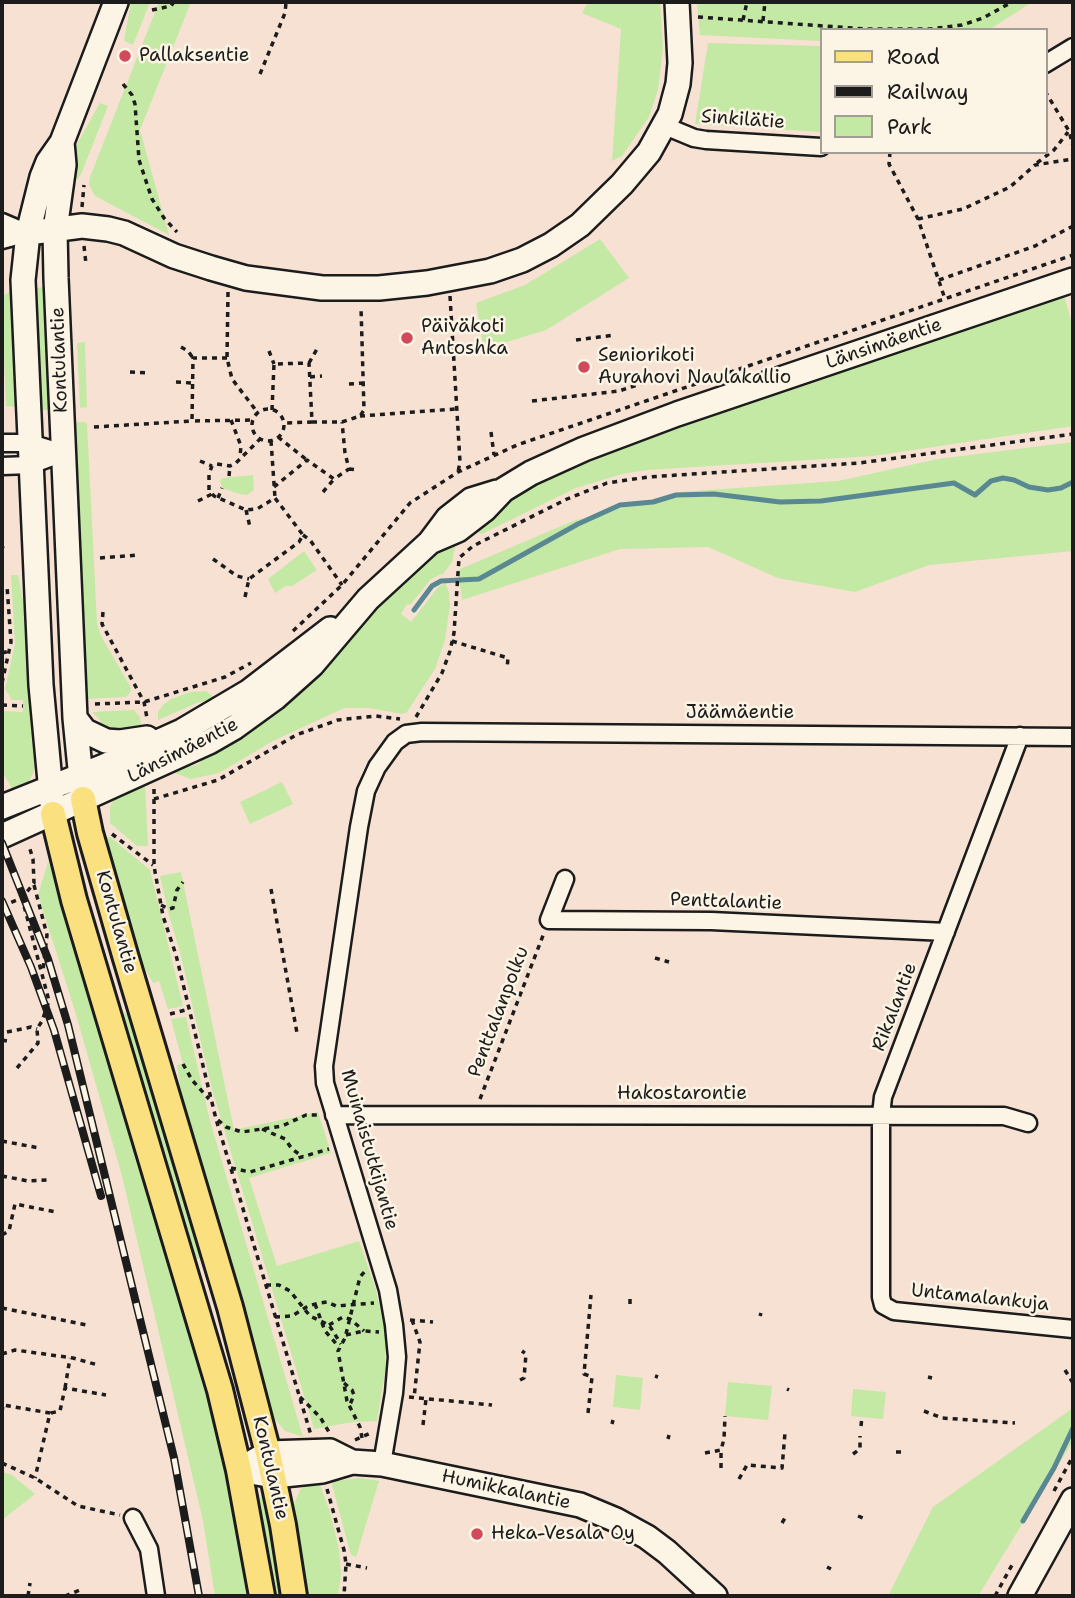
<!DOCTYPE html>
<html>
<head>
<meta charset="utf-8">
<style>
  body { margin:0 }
  #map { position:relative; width:1075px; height:1598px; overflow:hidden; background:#f7e1d3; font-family:"Shantell Sans",sans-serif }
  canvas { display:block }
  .frame { position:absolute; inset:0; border:4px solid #1c1c1c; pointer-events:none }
  .legend { position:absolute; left:820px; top:28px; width:228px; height:126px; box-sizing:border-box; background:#fcf5e5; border:2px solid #a29e95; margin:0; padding:9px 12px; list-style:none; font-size:21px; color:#1c1c1c }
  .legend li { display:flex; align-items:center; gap:14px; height:35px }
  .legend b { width:35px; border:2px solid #a29e95 }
</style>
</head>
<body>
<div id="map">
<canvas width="1075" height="1598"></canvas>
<div class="frame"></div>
<ul class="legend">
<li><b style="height:9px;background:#fbe080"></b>Road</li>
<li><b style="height:9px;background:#1c1c1c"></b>Railway</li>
<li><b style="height:19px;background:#c3e9a4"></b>Park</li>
</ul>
</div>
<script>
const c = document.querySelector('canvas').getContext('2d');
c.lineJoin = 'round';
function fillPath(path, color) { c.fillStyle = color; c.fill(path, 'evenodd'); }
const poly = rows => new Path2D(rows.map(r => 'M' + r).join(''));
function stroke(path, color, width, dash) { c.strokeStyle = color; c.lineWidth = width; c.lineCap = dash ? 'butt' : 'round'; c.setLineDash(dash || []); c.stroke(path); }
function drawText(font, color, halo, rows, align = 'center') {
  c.font = font + ' "Shantell Sans",sans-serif'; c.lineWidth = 5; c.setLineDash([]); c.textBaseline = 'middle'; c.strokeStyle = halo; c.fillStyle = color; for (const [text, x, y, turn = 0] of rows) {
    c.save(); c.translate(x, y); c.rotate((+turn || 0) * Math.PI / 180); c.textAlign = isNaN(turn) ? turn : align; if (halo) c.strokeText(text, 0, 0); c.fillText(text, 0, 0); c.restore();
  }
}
const green = poly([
  [131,2,150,2,133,45,124,41],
  [159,2,191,2,140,130,169,235,95,196,89,185,90,177],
  [588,2,660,2,663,48,658,90,649,117,622,156,612,161,621,29,582,13],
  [697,2,1032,2,989,30,821,30,821,41,700,35],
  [708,43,821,46,821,132,695,124],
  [100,103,108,106,82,172,78,179,72,179,73,157,77,144],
  [600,239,629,278,546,330,484,349,476,303,525,285],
  [46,287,52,410,39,410,34,288],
  [13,290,18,407,6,406,2,307,2,296],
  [1064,295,1073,328,1073,426,873,456,647,470,622,474,576,488,488,531,482,534,478,532,475,526,491,512,542,480,590,457],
  [85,342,87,407,80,408,77,343],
  [73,422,85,422,87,424,97,623,101,636,130,686,131,691,126,697,86,699],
  [1073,442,1073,551,929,565,855,592,778,578,708,547,620,549,462,600,458,570,573,521,680,492,838,481,938,459],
  [253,475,254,490,247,495,240,494,222,488,220,481,223,478],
  [457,538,452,562,444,573,431,579,410,605,407,604,401,614,411,622,439,586,445,583,449,592,450,605,445,640,435,669,407,712,402,714,369,708,344,708,273,741,219,773,191,779,172,772,169,767,178,763,192,766,199,764,204,757,210,756,232,745,235,739,418,568],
  [304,551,317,570,292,586,286,586,275,593,268,579],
  [11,575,18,575,27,620,26,658,34,760,34,771,28,783,15,794,2,771,2,711,23,712,23,700,12,700,5,689,15,644],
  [206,691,216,699,199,702,158,720,158,712,164,704,171,699,190,692],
  [134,710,140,717,141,727,128,733,114,733,98,725,101,721,92,712],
  [282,782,293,804,250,824,240,802],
  [145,784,148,846,137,846,110,823,110,806,113,801,121,794],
  [106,837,110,837,150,870,183,1006,168,1009,159,981,153,983,138,956,131,939,103,838],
  [48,862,57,882,169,1253,208,1395,232,1484,249,1596,215,1596,203,1521,122,1176,75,1011,38,895],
  [181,872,234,1130,318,1112,331,1153,249,1178,277,1266,359,1241,376,1290,386,1336,385,1372,377,1421,353,1422,314,1429,212,1089,180,952,169,915,160,876],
  [129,1012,136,1029,204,1257,194,1260,120,1015],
  [186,1017,210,1121,303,1437,285,1431,272,1416,267,1405,184,1117,177,1065,183,1064,171,1019],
  [616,1375,643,1378,640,1410,613,1407],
  [728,1382,772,1386,768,1420,725,1416],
  [853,1389,886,1392,883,1419,851,1416],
  [1073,1408,1073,1441,978,1596,888,1596,933,1507],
  [2,1472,12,1475,35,1494,2,1520],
  [317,1477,330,1512,339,1550,341,1574,338,1596,304,1596,292,1509,300,1490],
  [361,1478,379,1481,356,1557,351,1555,332,1485,334,1481],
  [264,1490,285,1596,273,1596,259,1507,258,1502]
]);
const stream = poly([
  [414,610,432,586,441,581,479,579,578,524,620,505,653,502,676,495,714,494,780,502,821,501,954,483,975,495,991,481,1003,478,1014,480,1029,487,1048,490,1061,488,1073,482],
  [1023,1521,1054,1468,1073,1428]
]);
const path = poly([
  [152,10,171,6,174,2],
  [698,17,866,29,930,29,962,25,983,18,1012,2],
  [743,20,747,2],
  [763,21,765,2],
  [260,74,285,13,286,3],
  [123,84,132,95,135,104,139,160,152,199,164,218,177,232],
  [1045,91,1069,131,1073,146],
  [890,152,889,164,918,219,945,299],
  [1037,163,1054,150,1068,132],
  [82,207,84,185],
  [918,219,963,209,1010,187,1035,165,1073,159],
  [84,246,86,264],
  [939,280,1035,246,1073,226],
  [228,292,227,358,232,379,258,413],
  [450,296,460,462,458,472],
  [576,340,615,335],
  [181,347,188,351,193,358],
  [269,351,274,364],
  [227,358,193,358,192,421,253,420],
  [309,363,317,349],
  [130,372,149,373],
  [310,377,322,376],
  [176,382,192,383],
  [349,384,364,383],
  [532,401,619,391,643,383],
  '252 425a16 16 0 1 1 32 0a16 16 0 1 1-32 0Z',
  [272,410,274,364,309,363,312,422,284,423],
  [360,416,455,409],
  [231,420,241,446,240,457],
  [312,422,342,422,360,416,364,410,361,307],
  [94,427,192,421],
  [491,432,494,455],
  [278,437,307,460],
  [271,441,275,498],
  [200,461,212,466],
  [349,469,358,470],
  [229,476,230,466],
  [274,487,307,460,334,479,349,469,345,453,342,422],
  [323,492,334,479],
  [218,498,222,488],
  [198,501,212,494],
  [246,510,250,527],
  [303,535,310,540,342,585],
  [2,547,4,546],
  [100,558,138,555],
  [213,559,237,576,249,579],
  [245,597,249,579,299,542,303,535,275,498,257,509,246,510,214,496,209,490,209,474,212,466,217,464,230,466,236,463,260,439],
  [103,612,102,624,144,702,147,718],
  [293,631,342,585,410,503,458,472,517,445,1073,255],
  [452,641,508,658,507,669],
  [2,653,10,651],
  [2,683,11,642,7,586],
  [95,704,144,702,225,677,251,663],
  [2,705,23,706],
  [416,717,442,673,450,651,454,633,459,558,473,546,567,499,607,483,648,477,859,463,1073,434],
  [154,789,154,866,163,916,176,955,216,1119,311,1435],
  [154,799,218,780,296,735,338,720,376,716,400,719],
  [112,834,153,865],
  [34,885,47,935,43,970],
  [271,889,297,1033],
  [161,905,169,909,173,908,177,890,183,882],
  [2,906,22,898,34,883,33,859,29,846],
  [655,958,669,962],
  [170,1014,189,1009],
  [7,1032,31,1027,37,1029],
  [2,1040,7,1041],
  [183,1064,192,1080,209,1099],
  [17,1068,38,1043,37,1029,42,1021,49,1001,22,898],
  [480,1099,544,933],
  [218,1120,226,1127,242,1132,282,1126,306,1115,320,1115],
  [262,1129,285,1139,292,1149,303,1157],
  [2,1141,39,1148],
  [231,1168,250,1172,329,1149],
  [2,1176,28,1181,48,1180],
  [2,1235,9,1231,15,1204,56,1212],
  [266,1285,279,1285,290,1291,310,1316,329,1325,341,1344],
  [315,1304,325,1331,339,1347],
  [630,1304,630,1299],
  [2,1308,87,1325],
  [760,1316,761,1313],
  [275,1317,292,1316,308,1306,319,1303,327,1302,336,1306,374,1303],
  [410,1320,433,1322],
  [412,1320,420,1342,414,1398],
  [329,1325,343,1317,350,1319,364,1331],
  [346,1335,364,1331,379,1332],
  [2,1354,15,1350,73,1358,98,1365],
  [1065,1370,1073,1383],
  [655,1376,658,1377],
  [928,1377,932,1378],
  [520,1380,524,1378,526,1354,522,1351],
  [344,1383,352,1390,354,1395,349,1407],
  [65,1388,70,1358],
  [787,1389,789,1390],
  [300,1397,320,1417,329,1432],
  [409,1397,492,1405],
  [924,1411,942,1418,1015,1423],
  [2,1412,3,1405,50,1413,35,1478],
  [51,1413,60,1411,65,1388,106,1395],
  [588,1413,592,1377,584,1374,591,1295],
  [612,1424,613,1420],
  [423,1425,426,1399],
  [861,1426,862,1417],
  [362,1438,360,1427,347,1401,338,1351,345,1338,360,1277,367,1269],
  [668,1439,669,1435],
  [355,1440,373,1432],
  [896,1452,905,1452],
  [705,1453,721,1450,724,1439,725,1416],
  [853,1454,860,1449,860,1436],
  [2,1463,35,1478,78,1506,120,1515],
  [721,1468,721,1450],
  [739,1479,747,1465,782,1468,785,1433],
  [327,1489,344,1550,346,1564,344,1596],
  [1054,1491,1073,1456],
  [858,1516,863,1518],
  [782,1523,785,1518],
  [346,1564,367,1568],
  [827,1567,831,1569],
  [28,1596,30,1583],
  [65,1596,80,1590],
  [995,1596,1012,1565]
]);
const street = poly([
  [1045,64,1073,47],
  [665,126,694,138,706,140,821,147],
  [2,222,28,233],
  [2,240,28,233],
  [2,443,30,443,63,453],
  [2,466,31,465,63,453],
  [1020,736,883,1097,881,1115,881,1297,883,1305,894,1311,1073,1329],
  [565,879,549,920,711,921,946,932],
  [334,1115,1004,1116,1028,1123],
  [382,1464,394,1393,397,1357,394,1325,388,1290,325,1083,324,1066,359,827,366,791,377,767,395,742,406,734,422,732,1073,737],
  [133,1518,149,1549,156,1596]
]);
const secondary = poly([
  [62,142,64,165,55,230,56,278,75,718,83,799],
  [28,233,82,226,108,229,124,233,174,256,211,268,246,278,322,288,379,288,427,283,490,271,522,260,551,245,580,225,622,184,649,152,670,114,678,84,680,63,677,2],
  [430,542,458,530,484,510,503,490,531,473,584,449,677,414,1073,280],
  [75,718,85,731,106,741,120,742,147,738],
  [2,807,102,767,182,731,248,692,330,629],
  [53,814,41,685,23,280,28,233,42,177,48,162,62,142,116,2],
  [2,836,209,742,235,727,275,698,312,665,368,599,430,542,448,518,471,500,497,492],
  [239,1470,268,1453,330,1451,352,1462,382,1464,580,1505,616,1520,647,1537,667,1552,715,1596],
  [256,1473,274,1476,322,1471,352,1462],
  [1020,1596,1073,1500]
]);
const primary = poly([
  [83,799,90,833,125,955,230,1307,268,1453,283,1525,294,1596],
  [53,814,74,900,220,1390,239,1470,262,1596]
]);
const rail = poly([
  [2,843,48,959,68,1025,174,1458,199,1596],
  [2,901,31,967,54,1030,101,1196]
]);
const markers = [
  [125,56,7,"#d1495b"],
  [407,338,7,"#d1495b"],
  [584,367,7,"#d1495b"],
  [477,1534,7,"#d1495b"]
];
const poiNames = [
  ["Pallaksentie",139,56],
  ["Päiväkoti",421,327],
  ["Antoshka",421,349],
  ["Seniorikoti",598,356],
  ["Aurahovi Naulakallio",598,378],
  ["Heka-Vesala Oy",491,1534]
];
const streetNames = [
  ["Sinkilätie",743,120,4],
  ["Länsimäentie",884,344,-19],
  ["Kontulantie",60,360,-92],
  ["Jäämäentie",740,713],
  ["Länsimäentie",183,751,-27],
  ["Penttalantie",726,902,2],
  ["Kontulantie",116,922,74],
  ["Rikalantie",895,1007,-69],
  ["Penttalanpolku",499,1012,-69],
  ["Hakostarontie",682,1094],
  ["Muinaistutkijantie",369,1150,74],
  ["Untamalankuja",980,1298,6],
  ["Kontulantie",270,1468,77],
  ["Humikkalantie",506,1490,12]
];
fillPath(green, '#c3e9a4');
stroke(stream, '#598792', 5);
stroke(street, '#1c1c1c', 21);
stroke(secondary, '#1c1c1c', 28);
stroke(primary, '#1c1c1c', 30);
stroke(path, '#1c1c1c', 3.5, [5, 5]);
stroke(street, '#fcf5e5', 16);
stroke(secondary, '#fcf5e5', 23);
stroke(primary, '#fbe080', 24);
stroke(rail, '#1c1c1c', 8);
stroke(rail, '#fcf5e5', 5, [16]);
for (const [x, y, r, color] of markers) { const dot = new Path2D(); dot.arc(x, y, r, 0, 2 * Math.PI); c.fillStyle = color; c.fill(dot); stroke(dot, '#fcf5e5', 2.5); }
drawText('19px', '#1c1c1c', '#fcf5e5', poiNames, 'left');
drawText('19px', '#1c1c1c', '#fcf5e5', streetNames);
</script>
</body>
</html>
